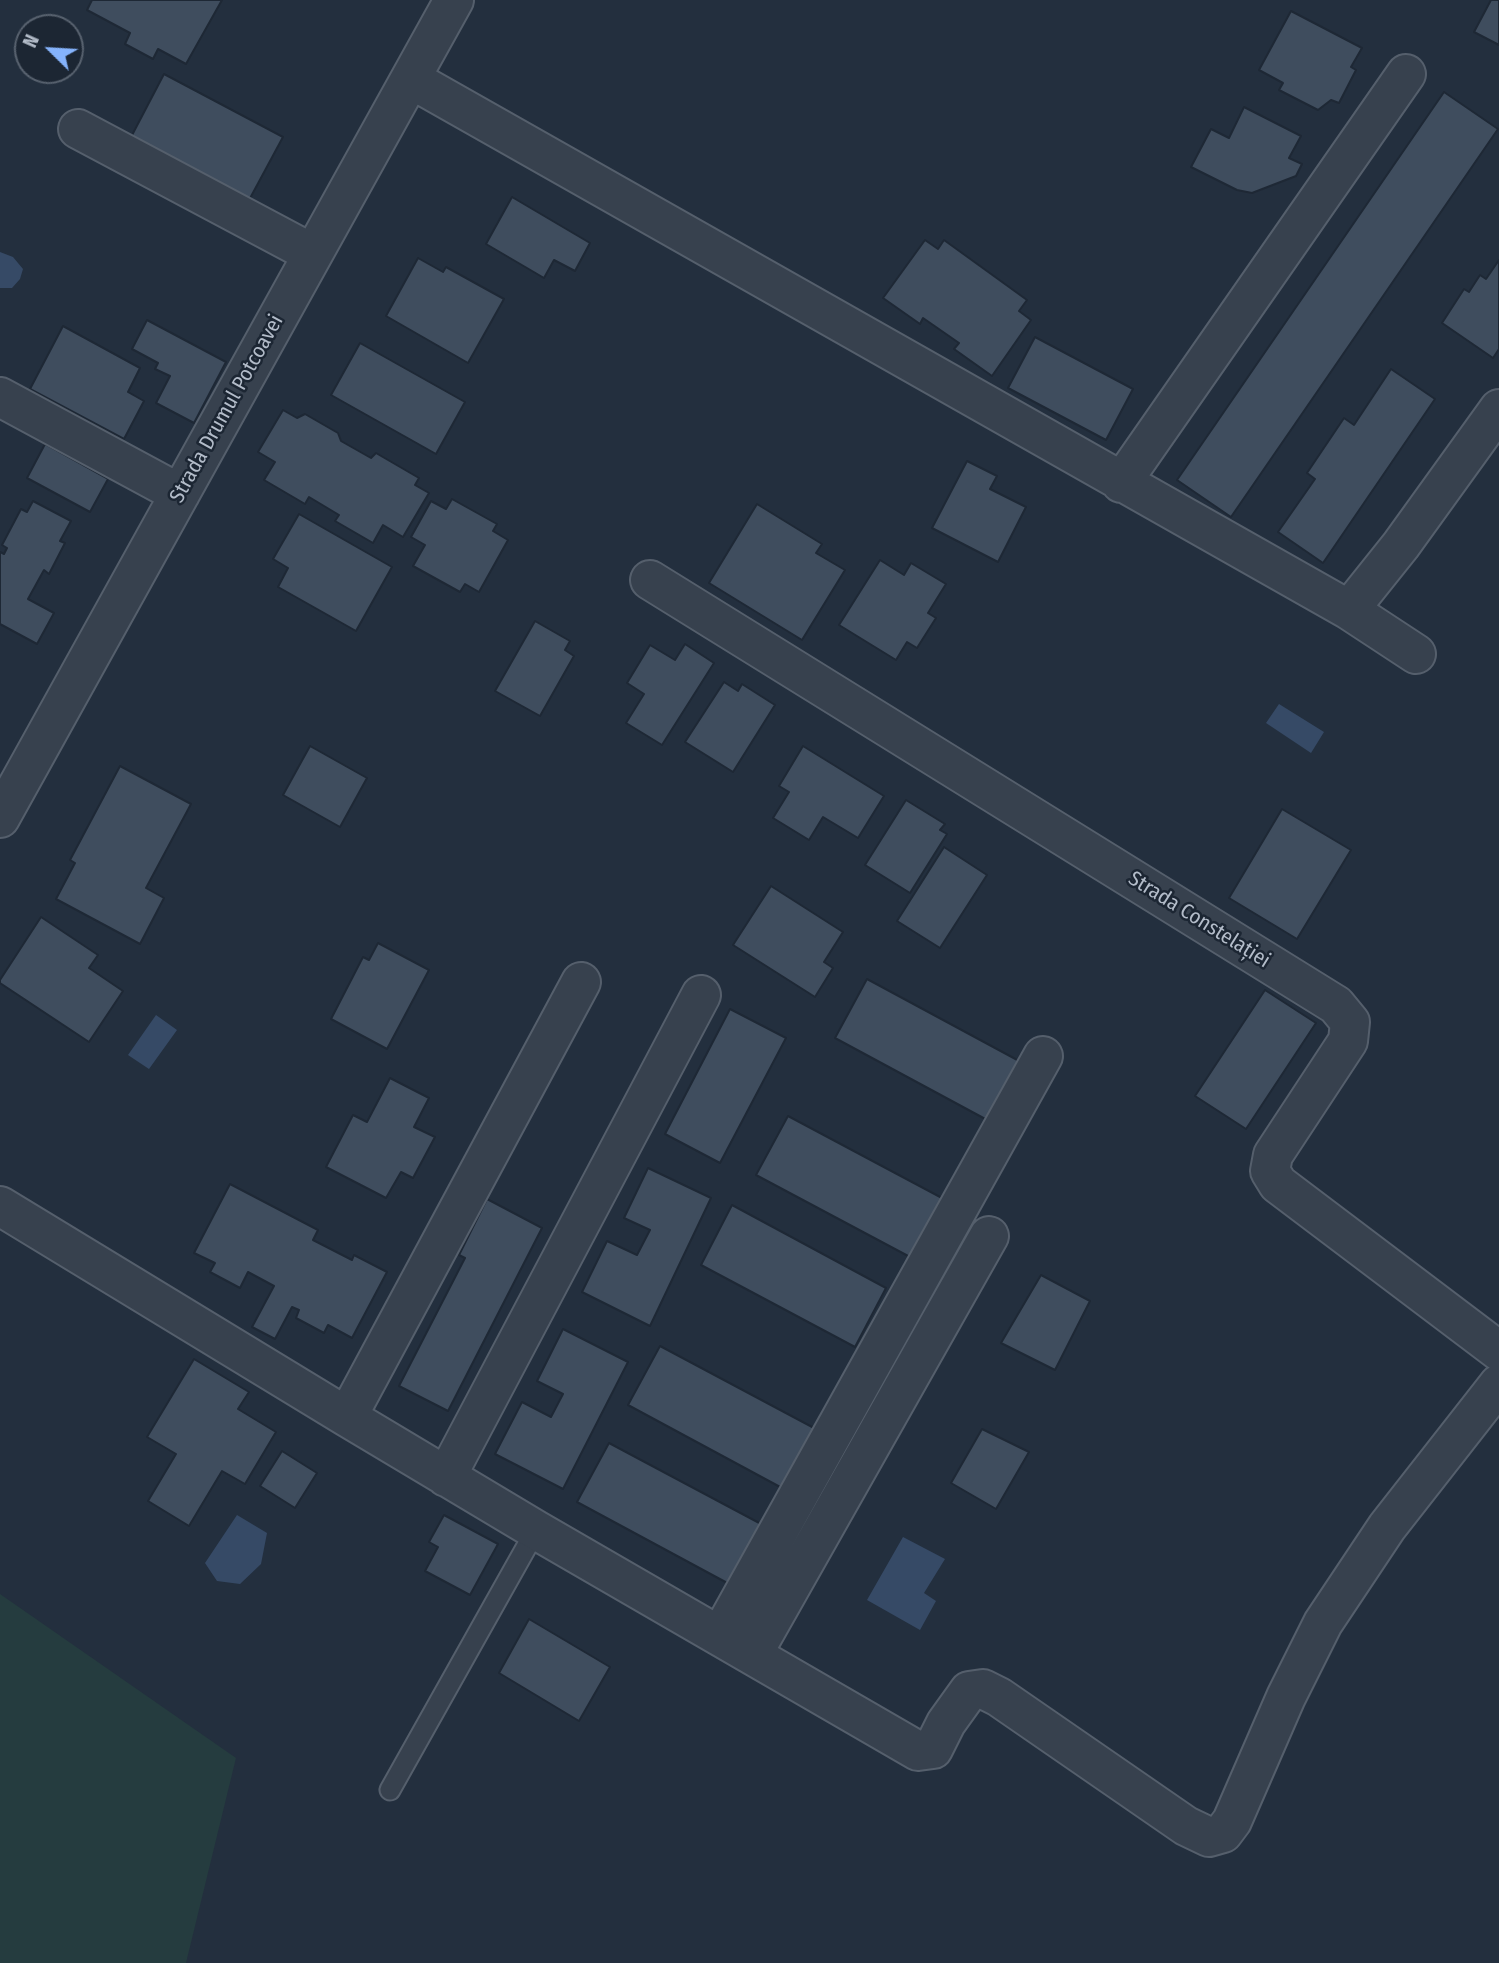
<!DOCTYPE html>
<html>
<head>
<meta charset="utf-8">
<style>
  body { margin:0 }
  #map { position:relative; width:1499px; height:1963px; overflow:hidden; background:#232f3e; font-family:"Fira Sans Condensed",sans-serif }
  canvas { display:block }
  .north { position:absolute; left:14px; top:14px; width:70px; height:70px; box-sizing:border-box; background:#1c2633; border:2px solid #58626f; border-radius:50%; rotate:294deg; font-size:19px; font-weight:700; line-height:28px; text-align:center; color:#b3bcc9 }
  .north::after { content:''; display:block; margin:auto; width:24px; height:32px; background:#85b3fc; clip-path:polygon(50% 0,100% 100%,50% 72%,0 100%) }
</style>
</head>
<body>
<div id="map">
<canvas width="1499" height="1963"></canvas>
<div class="north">N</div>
</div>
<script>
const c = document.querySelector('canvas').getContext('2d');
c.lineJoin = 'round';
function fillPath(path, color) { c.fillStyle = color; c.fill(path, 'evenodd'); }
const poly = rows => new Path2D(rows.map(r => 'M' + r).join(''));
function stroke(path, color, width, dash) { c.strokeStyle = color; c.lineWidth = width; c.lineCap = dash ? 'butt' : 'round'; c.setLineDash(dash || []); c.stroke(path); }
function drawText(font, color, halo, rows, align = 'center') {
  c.font = font + ' "Fira Sans Condensed",sans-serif'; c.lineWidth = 5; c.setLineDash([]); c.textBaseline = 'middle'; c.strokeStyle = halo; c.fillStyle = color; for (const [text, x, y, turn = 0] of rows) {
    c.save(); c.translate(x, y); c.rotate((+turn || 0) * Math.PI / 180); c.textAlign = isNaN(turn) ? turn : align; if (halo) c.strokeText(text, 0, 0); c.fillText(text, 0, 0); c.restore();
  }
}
const green = poly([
  [0,1594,236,1758,186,1963,0,1963]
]);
const water = poly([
  [0,252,13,257,23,269,20,279,12,288,0,288],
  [1279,704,1324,732,1311,753,1266,723],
  [156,1015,177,1030,149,1069,128,1055],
  [237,1515,267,1533,261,1564,240,1584,217,1581,205,1563],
  [903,1537,945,1559,924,1593,936,1601,920,1630,867,1600]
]);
const building = poly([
  [92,0,222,0,186,64,158,49,153,59,125,44,130,33,87,10,92,0],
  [1491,0,1499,0,1499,45,1474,32,1491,0],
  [1291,11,1362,48,1351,67,1356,70,1339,103,1331,100,1318,110,1279,90,1283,83,1259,70,1291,11],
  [164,74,283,137,248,202,130,139,164,74],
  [1444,92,1498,129,1231,517,1177,480,1444,92],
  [1244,107,1301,136,1289,158,1302,164,1296,176,1252,193,1237,190,1191,167,1211,129,1229,138,1244,107],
  [512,197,590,243,575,271,554,260,544,278,486,244,512,197],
  [925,240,938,249,944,240,1027,300,1019,311,1031,320,992,376,954,349,959,343,923,318,920,324,883,298,925,240],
  [418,258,443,272,446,267,504,299,468,363,386,316,418,258],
  [1499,260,1499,349,1493,358,1442,323,1464,289,1469,292,1480,275,1486,279,1499,260],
  [147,320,226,362,194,423,156,403,170,376,155,369,158,363,132,349,147,320],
  [63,326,140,368,128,392,144,401,124,439,30,389,63,326],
  [1035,337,1133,389,1106,440,1008,388,1035,337],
  [360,343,465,402,436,454,331,395,360,343],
  [1391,369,1435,399,1323,563,1278,532,1315,479,1307,473,1344,418,1354,425,1391,369],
  [283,410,297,418,305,414,338,433,341,441,371,458,376,453,419,478,415,485,429,493,403,537,383,525,373,543,335,521,339,515,309,497,305,504,264,480,275,462,258,452,283,410],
  [45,444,108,479,90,512,27,478,45,444],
  [967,461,997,476,990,489,1026,507,998,562,932,528,967,461],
  [452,499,497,524,493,531,508,540,479,592,465,584,460,592,413,566,425,545,411,537,431,501,446,509,452,499],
  [33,501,71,521,60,541,65,543,49,574,44,570,28,599,54,613,37,644,0,624,0,552,4,554,7,548,2,545,21,509,27,512,33,501],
  [757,504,822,544,816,553,845,570,802,640,709,583,757,504],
  [299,514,392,567,356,631,278,587,288,568,273,559,299,514],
  [880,560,904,575,911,563,946,584,928,613,936,618,917,648,907,642,896,660,839,625,880,560],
  [535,621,570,641,565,650,574,656,540,716,495,691,535,621],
  [685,644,714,663,662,745,626,723,644,694,627,683,650,645,675,660,685,644],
  [724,682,738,691,742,684,775,705,733,772,685,742,724,682],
  [310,746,367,778,340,827,283,795,310,746],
  [803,746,884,796,858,838,823,817,809,840,773,818,789,792,779,786,803,746],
  [120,766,191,804,146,888,164,898,140,944,56,899,75,863,70,860,120,766],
  [906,800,945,824,940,830,947,834,910,893,865,865,906,800],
  [1282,809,1351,850,1297,939,1229,898,1282,809],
  [944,847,987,875,940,948,897,921,944,847],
  [771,886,843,932,824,962,833,968,815,997,733,945,771,886],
  [41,917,98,955,89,968,123,991,89,1042,0,983,0,980,41,917],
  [378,943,429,970,387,1049,331,1019,363,957,369,960,378,943],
  [867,979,1021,1062,989,1121,835,1038,867,979],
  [1265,990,1316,1023,1246,1129,1195,1096,1265,990],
  [730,1009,786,1038,720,1163,665,1134,730,1009],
  [390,1078,429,1098,414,1127,435,1137,413,1178,401,1172,386,1198,326,1167,353,1115,367,1122,390,1078],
  [788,1116,942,1198,910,1257,756,1175,788,1116],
  [648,1168,711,1198,650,1326,582,1292,607,1241,637,1255,650,1230,624,1218,648,1168],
  [230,1184,318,1230,313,1240,352,1260,354,1255,387,1272,352,1338,328,1325,324,1333,296,1318,299,1310,292,1307,275,1339,252,1327,274,1286,248,1272,240,1288,210,1272,215,1263,194,1253,230,1184],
  [487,1199,542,1228,448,1411,399,1386,465,1258,459,1255,487,1199],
  [732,1205,886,1288,855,1347,701,1265,732,1205],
  [1041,1275,1090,1301,1055,1370,1001,1343,1041,1275],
  [563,1329,628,1362,563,1489,495,1454,522,1402,551,1417,563,1394,537,1381,563,1329],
  [660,1346,814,1428,782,1488,628,1405,660,1346],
  [194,1359,249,1392,238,1409,276,1432,245,1484,222,1471,189,1526,148,1501,176,1454,147,1437,194,1359],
  [982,1429,1029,1452,996,1509,951,1483,982,1429],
  [609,1443,763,1525,731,1585,577,1502,609,1443],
  [282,1451,317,1473,295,1508,260,1486,282,1451],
  [444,1515,498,1544,470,1595,425,1571,438,1547,429,1542,444,1515],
  [529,1619,610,1667,579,1721,499,1673,529,1619]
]);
const lane = poly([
  [390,1790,536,1530]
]);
const street = poly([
  [411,79,1349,610,1416,654],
  [78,129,313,254],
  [0,397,180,494],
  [1121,483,1406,74],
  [650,580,1336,1005,1350,1022,1348,1041,1273,1155,1270,1171,1278,1184,1499,1351],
  [1349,610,1401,545,1499,409],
  [0,818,454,0],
  [0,1206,347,1417,536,1530,918,1751,933,1749,946,1723,969,1691,983,1689,999,1697,1186,1826,1209,1837,1223,1833,1232,1821,1286,1697,1323,1623,1387,1527,1499,1384],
  [347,1417,581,982],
  [446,1477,701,995],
  [720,1636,1043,1056],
  [752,1655,989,1236]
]);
const streetNames = [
  ["Strada Drumul Potcoavei",227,409,-61],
  ["Strada Constelației",1199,920,32]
];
fillPath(green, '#253c3f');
fillPath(water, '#364a66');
fillPath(building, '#3f4d5e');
stroke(building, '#1e2835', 2);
stroke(lane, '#555f6c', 23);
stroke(street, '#555f6c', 42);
stroke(lane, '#37414e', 19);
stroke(street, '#37414e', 38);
drawText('21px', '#b3bcc9', '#1c2633', streetNames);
</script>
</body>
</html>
